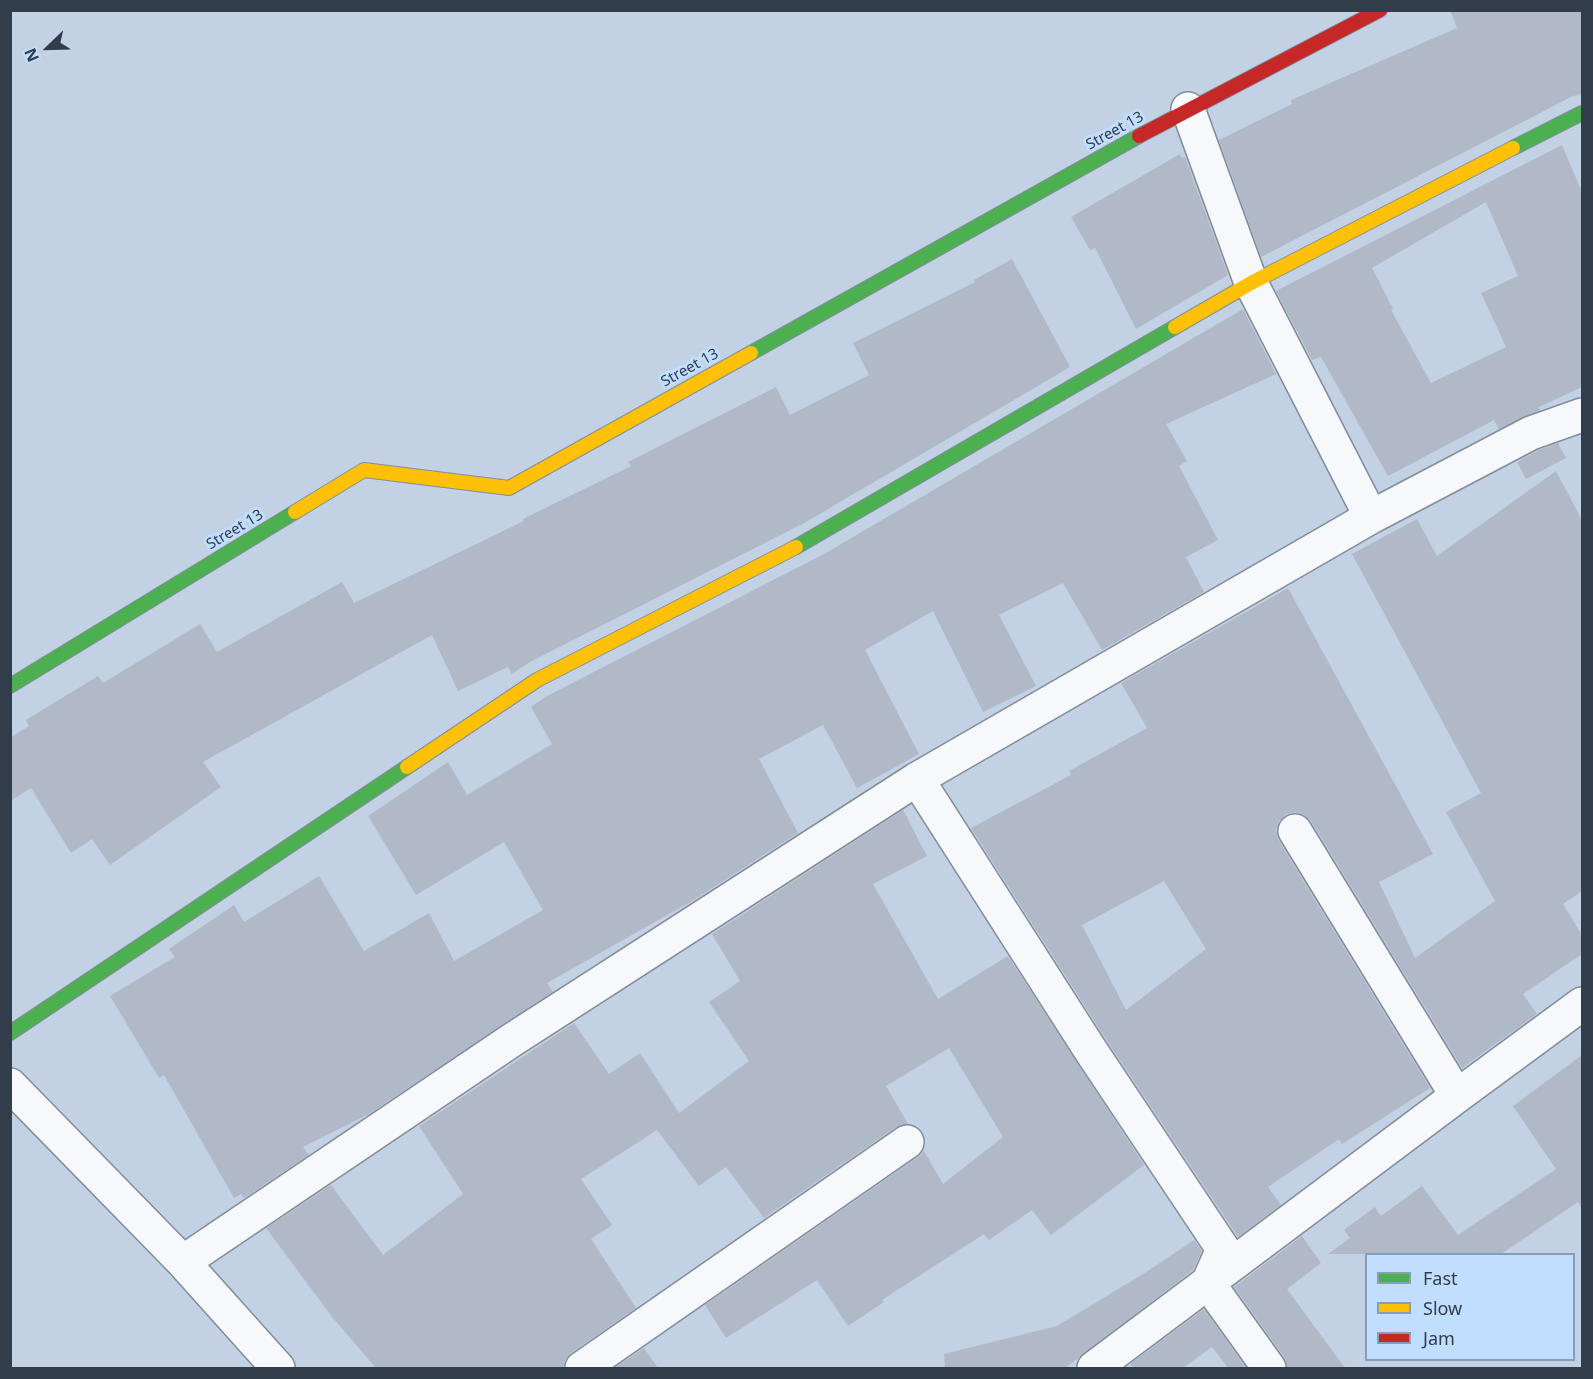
<!DOCTYPE html>
<html>
<head>
<meta charset="utf-8">
<style>
  body { margin:0 }
  #map { position:relative; width:1593px; height:1379px; overflow:hidden; background:#c2d1e3; font-family:"Noto Sans",sans-serif }
  canvas { display:block }
  .frame { position:absolute; inset:0; border:12px solid #323d4b; pointer-events:none }
  .legend { position:absolute; left:1365px; top:1253px; width:210px; height:108px; box-sizing:border-box; background:#c1ddff; border:2px solid #889db7; margin:0; padding:8px 10px; list-style:none; font-size:18px; color:#323d4b }
  .legend li { display:flex; align-items:center; gap:12px; height:30px }
  .legend b { width:30px; border:2px solid #889db7 }
  .north { position:absolute; left:18px; top:18px; width:60px; height:60px; -webkit-text-stroke:4px #c1ddff; paint-order:stroke; rotate:247deg; font-size:16px; font-weight:700; line-height:24px; text-align:center; color:#323d4b }
  .north::after { content:''; display:block; margin:auto; width:21px; height:27px; background:#323d4b; clip-path:polygon(50% 0,100% 100%,50% 72%,0 100%) }
</style>
</head>
<body>
<div id="map">
<canvas width="1593" height="1379"></canvas>
<div class="frame"></div>
<ul class="legend">
<li><b style="height:8px;background:#4caf50"></b>Fast</li>
<li><b style="height:8px;background:#ffc107"></b>Slow</li>
<li><b style="height:8px;background:#c62828"></b>Jam</li>
</ul>
<div class="north">N</div>
</div>
<script>
const c = document.querySelector('canvas').getContext('2d');
c.lineJoin = 'round';
function fillPath(path, color) { c.fillStyle = color; c.fill(path, 'evenodd'); }
const poly = rows => new Path2D(rows.map(r => 'M' + r).join(''));
function stroke(path, color, width, dash) { c.strokeStyle = color; c.lineWidth = width; c.lineCap = dash ? 'butt' : 'round'; c.setLineDash(dash || []); c.stroke(path); }
function drawText(font, color, halo, rows, align = 'center') {
  c.font = font + ' "Noto Sans",sans-serif'; c.lineWidth = 6; c.setLineDash([]); c.textBaseline = 'middle'; c.strokeStyle = halo; c.fillStyle = color; for (const [text, x, y, turn = 0] of rows) {
    c.save(); c.translate(x, y); c.rotate((+turn || 0) * Math.PI / 180); c.textAlign = isNaN(turn) ? turn : align; if (halo) c.strokeText(text, 0, 0); c.fillText(text, 0, 0); c.restore();
  }
}
const building = poly([
  [1450,10,1582,10,1582,94,1573,96,1261,257,1219,140,1292,104,1291,100,1457,28],
  [1562,145,1582,192,1582,387,1539,407,1540,410,1499,429,1494,420,1388,476,1321,357,1312,360,1276,291],
  [1486,202,1518,276,1481,293,1506,347,1431,383,1391,310,1393,309,1372,268],
  [1180,154,1182,158,1185,157,1228,275,1136,329,1095,248,1090,250,1071,217],
  [1012,259,1070,367,806,522,528,663,512,674,508,667,458,691,432,635,203,762,221,787,110,865,92,839,71,853,31,788,10,801,10,738,29,726,26,720,98,676,103,683,200,624,217,652,342,582,354,603,524,521,523,519,631,466,628,462,776,387,790,415,869,375,853,343,975,282,974,280],
  [1243,309,1276,374,1166,424,1187,461,1179,466,1218,540,1186,557,1204,592,1102,650,1063,583,999,615,1036,686,983,712,933,611,865,650,919,754,857,788,823,725,759,759,798,833,692,901,547,983,553,992,369,1114,303,1147,309,1155,244,1198,241,1194,234,1198,164,1075,159,1078,110,996,175,957,169,949,234,905,244,922,319,876,364,951,429,913,454,961,543,910,504,842,416,895,368,816,448,762,467,795,552,744,531,707,547,696,824,554],
  [1558,443,1566,458,1526,479,1517,462,1539,450],
  [1556,471,1582,520,1582,891,1563,904,1582,935,1582,954,1523,994,1537,1014,1462,1068,1311,821,1304,815,1295,812,1285,815,1278,823,1276,831,1279,841,1430,1088,1342,1144,1339,1139,1268,1187,1281,1205,1238,1237,1107,1041,971,828,1071,775,1069,771,1147,728,1121,683,1288,588,1433,854,1379,882,1415,958,1495,901,1446,812,1481,793,1352,554,1417,519,1437,556],
  [1164,881,1206,949,1126,1010,1082,925],
  [903,810,927,856,873,884,938,999,1008,956,1144,1165,1051,1235,1032,1210,989,1240,984,1234,882,1300,884,1302,848,1326,817,1280,726,1338,705,1305,918,1157,924,1151,943,1184,1003,1137,949,1048,886,1086,908,1124,896,1127,764,1218,726,1167,699,1186,657,1130,581,1179,612,1225,591,1239,636,1308,571,1353,565,1360,563,1368,376,1368,333,1318,266,1228,331,1185,383,1255,463,1194,419,1126,574,1023,609,1074,640,1053,679,1113,749,1061,709,1002,740,981,712,934],
  [1582,1055,1582,1209,1578,1202,1501,1254,1328,1254,1350,1238,1344,1230,1375,1207,1381,1216,1422,1186,1458,1235,1556,1169,1513,1106],
  [1302,1236,1321,1263,1287,1289,1345,1368,1287,1368,1284,1357,1234,1287],
  [1194,1240,1202,1251,1193,1270,1065,1368,945,1368,944,1354,1057,1326,1148,1271],
  [1204,1309,1246,1368,1228,1368,1212,1347,1183,1368,1133,1368,1130,1364],
  [644,1348,658,1368,614,1368]
]);
const street = poly([
  [1188,109,1251,283,1371,517],
  [917,779,1091,1051,1223,1249,1208,1283,1269,1368],
  [1295,831,1457,1096],
  [10,1085,183,1262,278,1368],
  [183,1262,512,1040,917,779,1371,517,1531,433,1582,415],
  [582,1368,907,1142],
  [1094,1368,1457,1096,1582,1004]
]);
const fast = poly([
  [1513,148,1582,113],
  [751,353,1139,136],
  [796,547,1175,327],
  [10,686,295,512],
  [10,1033,407,767]
]);
const slow = poly([
  [1175,327,1251,283,1513,148],
  [295,512,364,470,509,488,751,353],
  [407,767,537,680,796,547]
]);
const jam = poly([
  [1139,136,1380,10]
]);
const streetNames = [
  ["Street 13",1115,131,-29],
  ["Street 13",690,368,-29],
  ["Street 13",235,530,-31]
];
fillPath(building, '#b1b9c8');
stroke(street, '#818d9a', 36);
stroke(fast, '#818d9a', 16);
stroke(slow, '#818d9a', 16);
stroke(jam, '#818d9a', 16);
stroke(street, '#f6f8fb', 33);
stroke(fast, '#4caf50', 14);
stroke(slow, '#ffc107', 14);
stroke(jam, '#c62828', 14);
drawText('15px', '#323d4b', '#c1ddff', streetNames);
</script>
</body>
</html>
